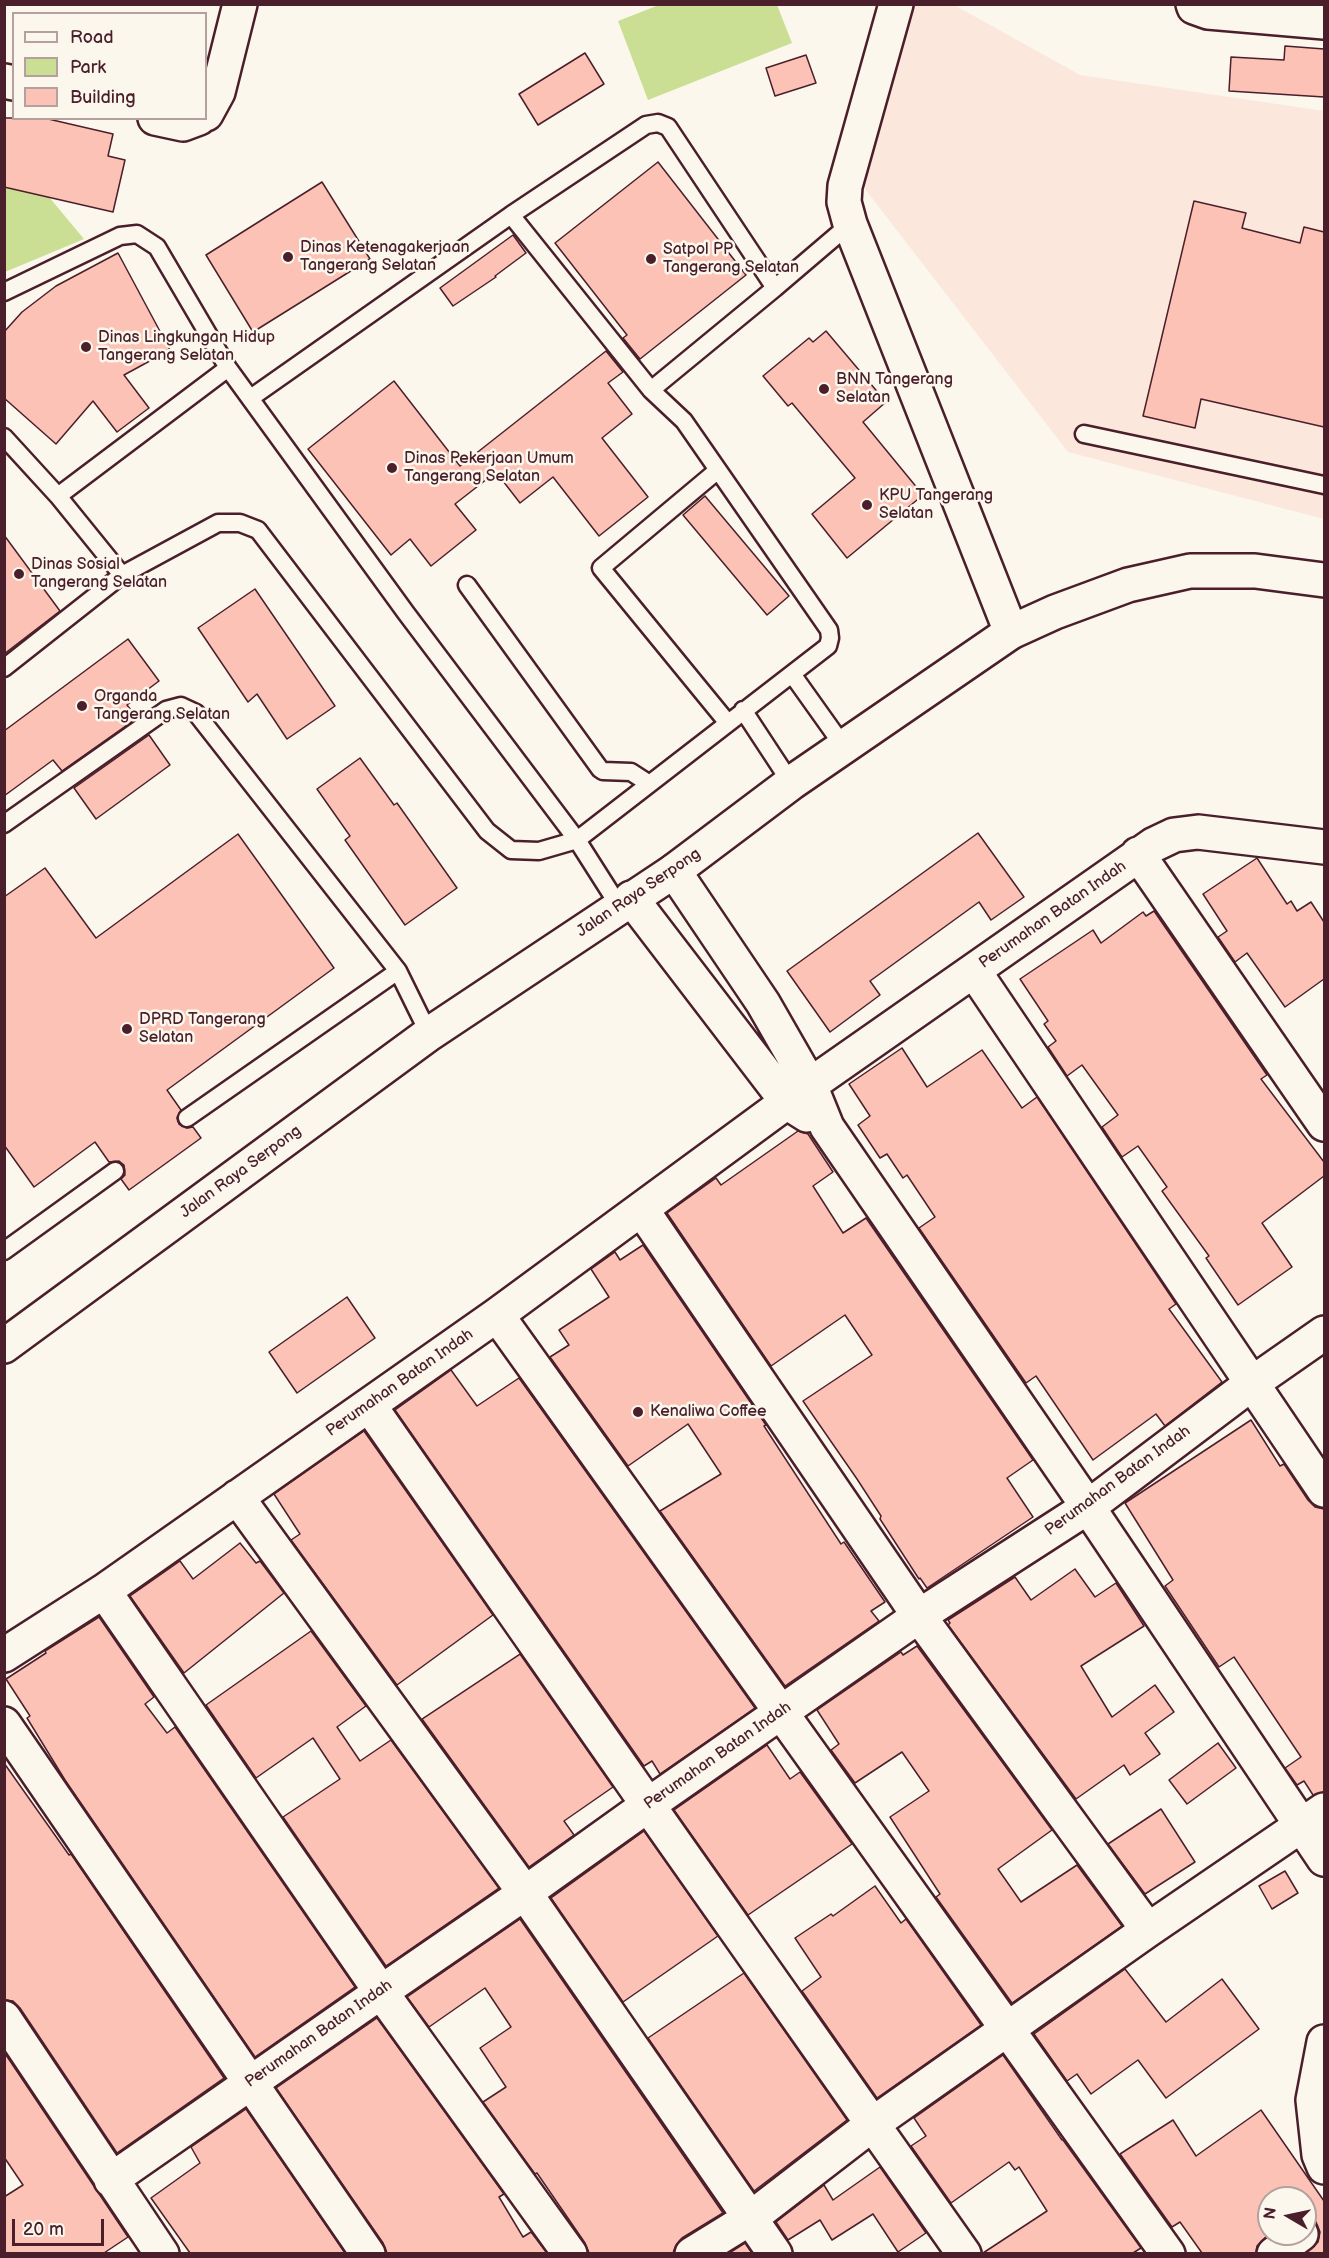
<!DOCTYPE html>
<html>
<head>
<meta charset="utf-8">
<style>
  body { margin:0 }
  #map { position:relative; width:1329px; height:2258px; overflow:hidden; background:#fbf7ec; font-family:"Balsamiq Sans",sans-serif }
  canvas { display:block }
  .frame { position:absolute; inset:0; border:6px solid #4a1f2b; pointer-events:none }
  .legend { position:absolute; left:12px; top:12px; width:195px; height:108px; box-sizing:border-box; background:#fbf7ec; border:2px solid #b4a19f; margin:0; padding:8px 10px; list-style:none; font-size:18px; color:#4a1f2b }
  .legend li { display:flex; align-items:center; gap:12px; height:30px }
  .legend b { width:30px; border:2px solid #b4a19f }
  .north { position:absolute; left:1257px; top:2186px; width:60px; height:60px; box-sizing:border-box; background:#fbf7ec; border:2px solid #b4a19f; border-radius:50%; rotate:279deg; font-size:16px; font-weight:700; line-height:24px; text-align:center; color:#4a1f2b }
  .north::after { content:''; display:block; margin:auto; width:21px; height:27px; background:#4a1f2b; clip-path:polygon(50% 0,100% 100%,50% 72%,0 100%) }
  .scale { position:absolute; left:12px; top:2219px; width:92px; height:27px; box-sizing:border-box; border:3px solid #4a1f2b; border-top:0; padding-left:8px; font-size:18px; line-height:21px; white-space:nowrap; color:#4a1f2b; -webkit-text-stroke:4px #fbf7ec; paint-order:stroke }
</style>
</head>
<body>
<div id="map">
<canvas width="1329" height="2258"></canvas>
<div class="frame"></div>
<ul class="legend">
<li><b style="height:8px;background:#fbf7ec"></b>Road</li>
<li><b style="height:16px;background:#cadf94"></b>Park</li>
<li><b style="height:16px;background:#fcc2b5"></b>Building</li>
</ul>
<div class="north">N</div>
<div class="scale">20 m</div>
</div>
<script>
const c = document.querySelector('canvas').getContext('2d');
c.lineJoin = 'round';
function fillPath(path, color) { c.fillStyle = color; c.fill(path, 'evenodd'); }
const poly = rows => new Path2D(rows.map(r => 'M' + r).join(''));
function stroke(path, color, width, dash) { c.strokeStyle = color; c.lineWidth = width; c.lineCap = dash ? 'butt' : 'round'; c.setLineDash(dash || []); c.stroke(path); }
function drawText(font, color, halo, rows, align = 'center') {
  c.font = font + ' "Balsamiq Sans",sans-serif'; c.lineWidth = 5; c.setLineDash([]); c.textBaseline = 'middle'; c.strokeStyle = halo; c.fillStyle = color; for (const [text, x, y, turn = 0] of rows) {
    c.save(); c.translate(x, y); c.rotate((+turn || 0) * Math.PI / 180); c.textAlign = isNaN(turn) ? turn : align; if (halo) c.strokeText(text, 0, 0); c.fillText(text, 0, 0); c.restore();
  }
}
const built = poly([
  [896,5,954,5,1080,75,1324,111,1324,519,1068,452,855,176]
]);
const green = poly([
  [659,5,777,5,792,43,648,100,618,21],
  [5,186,49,197,84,239,5,272]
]);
const building = poly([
  [1285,46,1324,49,1324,97,1229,91,1231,57,1284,60,1285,46],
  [585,53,604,84,538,125,519,94,585,53],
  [806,55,816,83,775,96,766,68,806,55],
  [4,118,44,118,113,134,108,156,125,160,113,212,4,187,4,118],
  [658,162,746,275,640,359,623,338,627,335,555,243,658,162],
  [322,182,370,259,253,332,206,255,322,182],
  [1194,201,1246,213,1242,228,1300,243,1304,227,1324,232,1324,427,1201,399,1195,428,1143,416,1194,201],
  [513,235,526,253,495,276,496,277,453,306,440,288,513,235],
  [118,253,170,350,124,375,149,408,117,432,93,401,56,444,4,398,4,332,22,312,56,286,118,253],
  [826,331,886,402,863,422,923,495,847,558,812,514,855,478,792,403,788,406,763,376,809,338,813,342,826,331],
  [606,351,623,372,608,383,632,414,602,438,648,497,599,536,553,477,520,503,496,472,455,504,476,530,431,566,410,539,391,555,308,449,394,381,460,466,606,351],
  [705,496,789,596,767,615,683,515,705,496],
  [4,535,60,611,4,654,4,535],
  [255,589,335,706,287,739,257,694,248,702,198,628,255,589],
  [128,639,159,681,127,705,137,718,62,771,53,760,4,796,4,731,128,639],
  [149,735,170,765,96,819,74,788,149,735],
  [360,758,394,805,397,803,457,888,405,925,345,840,350,836,317,789,360,758],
  [978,833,1024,897,991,920,979,902,870,981,880,995,830,1032,787,971,978,833],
  [238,834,334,968,167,1090,181,1110,177,1118,179,1124,187,1128,193,1127,201,1138,129,1190,121,1179,125,1175,124,1165,119,1161,109,1162,95,1142,34,1187,4,1145,4,897,45,868,96,938,238,834],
  [1257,858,1287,904,1291,901,1297,911,1311,902,1324,922,1324,979,1285,1007,1247,953,1235,962,1218,937,1227,931,1203,894,1257,858],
  [1154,911,1267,1075,1261,1079,1324,1162,1324,1176,1262,1223,1292,1267,1238,1305,1206,1258,1209,1256,1162,1191,1167,1187,1138,1146,1122,1157,1102,1127,1118,1115,1082,1065,1067,1076,1048,1047,1056,1041,1044,1024,1048,1021,1020,979,1093,930,1101,943,1143,912,1146,916,1154,911],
  [902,1048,927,1087,982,1050,1022,1108,1037,1097,1176,1304,1169,1309,1222,1382,1165,1426,1156,1414,1093,1460,1036,1376,1026,1383,919,1228,935,1217,907,1175,903,1178,887,1154,880,1158,858,1125,870,1116,849,1084,902,1048],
  [798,1131,808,1134,833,1172,813,1186,843,1233,866,1218,1033,1460,1007,1478,1033,1517,927,1588,920,1578,919,1579,880,1519,881,1516,857,1479,803,1401,872,1355,845,1315,771,1366,667,1213,716,1178,721,1185,798,1131],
  [643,1245,766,1425,764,1426,841,1544,844,1542,885,1602,871,1611,879,1621,785,1686,660,1511,721,1474,688,1424,628,1466,550,1357,569,1345,559,1330,609,1297,591,1269,615,1252,620,1260,643,1245],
  [347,1297,375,1338,297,1393,269,1352,347,1297],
  [451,1370,477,1406,519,1378,755,1708,660,1774,652,1761,644,1766,395,1410,451,1370],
  [1251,1420,1280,1466,1284,1464,1308,1500,1315,1507,1324,1509,1324,1792,1313,1795,1304,1781,1297,1785,1285,1768,1301,1757,1234,1657,1219,1667,1165,1586,1173,1580,1125,1503,1251,1420],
  [364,1431,493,1615,397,1685,291,1540,300,1534,274,1494,364,1431],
  [240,1543,256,1563,260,1561,284,1593,184,1673,130,1596,180,1561,193,1579,240,1543],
  [1075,1569,1095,1597,1116,1583,1144,1626,1081,1666,1112,1717,1155,1685,1174,1712,1145,1733,1160,1754,1130,1775,1124,1765,1076,1799,948,1625,950,1623,948,1620,1015,1577,1031,1600,1075,1569],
  [99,1617,154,1697,145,1704,167,1733,175,1727,355,1987,255,2057,65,1780,27,1718,30,1716,6,1679,46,1653,45,1651,99,1617],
  [311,1631,366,1706,337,1727,360,1761,391,1740,499,1888,386,1966,283,1817,340,1779,313,1738,256,1778,206,1705,311,1631],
  [917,1646,1052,1830,998,1869,1021,1902,1077,1865,1122,1926,1012,2003,936,1897,940,1894,890,1817,929,1791,902,1752,855,1783,831,1750,839,1744,817,1710,901,1652,903,1655,917,1646],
  [520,1654,613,1787,564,1821,574,1835,529,1867,422,1719,520,1654],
  [1218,1743,1236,1768,1187,1804,1169,1780,1218,1743],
  [767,1745,790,1779,800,1772,852,1844,748,1915,674,1810,767,1745],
  [4,1763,69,1855,71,1854,224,2078,117,2153,20,2008,13,2001,4,2000,4,1763],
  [1161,1809,1195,1862,1145,1894,1108,1844,1161,1809],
  [644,1831,718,1936,623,2002,551,1898,644,1831],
  [1285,1871,1298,1893,1272,1909,1259,1886,1285,1871],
  [875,1886,901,1923,906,1919,981,2025,877,2098,802,1991,821,1977,795,1938,831,1914,833,1916,875,1886],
  [520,1919,723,2213,682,2238,676,2245,673,2253,589,2253,585,2243,537,2173,535,2174,483,2102,506,2087,480,2048,511,2027,485,1988,429,2027,407,1997,520,1919],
  [1125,1969,1166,2022,1222,1979,1259,2029,1166,2098,1138,2060,1091,2094,1077,2074,1067,2081,1034,2034,1125,1969],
  [744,1973,847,2120,754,2191,648,2038,744,1973],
  [377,2018,504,2194,499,2197,523,2237,531,2232,547,2253,387,2253,383,2243,276,2088,377,2018],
  [4,2052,128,2237,104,2253,4,2253,4,2197,23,2185,4,2157,4,2052],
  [1003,2055,1062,2140,1063,2140,1141,2248,1133,2253,983,2253,1047,2211,1019,2167,1015,2170,1009,2162,951,2203,911,2146,926,2136,914,2118,1003,2055],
  [246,2109,345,2253,190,2253,151,2198,200,2163,191,2147,246,2109],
  [1261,2110,1324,2201,1324,2253,1306,2253,1318,2242,1320,2232,1316,2222,1305,2216,1305,2198,1269,2198,1269,2234,1257,2246,1256,2253,1202,2253,1180,2222,1172,2227,1120,2154,1173,2120,1196,2156,1261,2110],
  [880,2167,926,2233,898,2252,873,2214,832,2240,820,2220,788,2240,776,2222,824,2185,833,2200,880,2167],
  [745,2243,752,2253,729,2253,745,2243]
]);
const lane = poly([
  [775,288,850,224],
  [4,292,120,236,137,234,157,247,228,368,406,613,577,840,619,906],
  [252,397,511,215,646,125,658,123,668,127,775,288,651,390],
  [1084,434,1324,485],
  [4,437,58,496,228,368],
  [718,470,601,568,727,722],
  [58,496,122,575,218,523,240,523,258,530,487,831,511,850,539,851,577,840,828,646,830,638,829,630,684,421,651,390,511,215],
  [467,585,600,769,603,771,631,772,648,783],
  [4,668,122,575],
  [792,674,844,747],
  [743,710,791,783],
  [4,824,166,710,181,706,196,713,398,971,429,1034],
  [187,1118,398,971],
  [4,1251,115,1171]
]);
const street = poly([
  [896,4,845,186,844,202,850,224,1011,632],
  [1193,4,1194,7,1208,12,1324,22],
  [4,81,14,83],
  [206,114,218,92,240,4],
  [155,118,183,124,199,118],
  [1138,854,1324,1124],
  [674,871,763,1003,810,1085,827,1127,1088,1507,1324,1859],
  [631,898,788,1103,807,1115],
  [974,971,1324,1490],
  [642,1210,919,1616,1148,1930],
  [497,1315,1168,2254],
  [369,1405,648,1805,964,2254],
  [237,1497,525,1893,775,2254],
  [104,1591,381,1992,570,2254],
  [4,1655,104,1591,497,1315,810,1085,1153,845,1174,835,1198,832,1324,847],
  [4,1724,368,2254],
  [4,2018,162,2254],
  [1324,2042,1313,2100,1319,2155,1324,2167],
  [111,2180,381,1992,525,1893,648,1805,919,1616,1088,1507,1251,1384,1324,1333],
  [692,2254,752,2217,874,2123,1148,1930,1324,1810],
  [1274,2254,1301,2234]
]);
const secondary = poly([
  [4,1346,429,1034,674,871,791,783,1011,632,1055,612,1128,585,1190,571,1255,571,1324,580]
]);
const markers = [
  [288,257,6,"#4a1f2b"],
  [651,259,6,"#4a1f2b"],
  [86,347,6,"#4a1f2b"],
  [824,389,6,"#4a1f2b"],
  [392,468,6,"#4a1f2b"],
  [867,505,6,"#4a1f2b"],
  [19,574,6,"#4a1f2b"],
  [82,706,6,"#4a1f2b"],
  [127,1029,6,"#4a1f2b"],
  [638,1412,6,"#4a1f2b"]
];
const poiNames = [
  ["Dinas Ketenagakerjaan",300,248],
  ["Tangerang Selatan",300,266],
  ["Satpol PP",663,250],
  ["Tangerang Selatan",663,268],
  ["Dinas Lingkungan Hidup",98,338],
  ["Tangerang Selatan",98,356],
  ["BNN Tangerang",836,380],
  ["Selatan",836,398],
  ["Dinas Pekerjaan Umum",404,459],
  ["Tangerang Selatan",404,477],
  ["KPU Tangerang",879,496],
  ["Selatan",879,514],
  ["Dinas Sosial",31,565],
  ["Tangerang Selatan",31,583],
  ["Organda",94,697],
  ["Tangerang Selatan",94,715],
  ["DPRD Tangerang",139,1020],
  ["Selatan",139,1038],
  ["Kenaliwa Coffee",650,1412]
];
const streetNames = [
  ["Jalan Raya Serpong",639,893,-34],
  ["Perumahan Batan Indah",1053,915,-35],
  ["Jalan Raya Serpong",241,1172,-36],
  ["Perumahan Batan Indah",400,1383,-35],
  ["Perumahan Batan Indah",1118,1481,-36],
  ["Perumahan Batan Indah",718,1756,-35],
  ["Perumahan Batan Indah",319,2034,-35]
];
fillPath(built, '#fbe7dc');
fillPath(green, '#cadf94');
fillPath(building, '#fcc2b5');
stroke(building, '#4a1f2b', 1.5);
stroke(lane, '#4a1f2b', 21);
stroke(street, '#4a1f2b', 38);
stroke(secondary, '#4a1f2b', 38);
stroke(lane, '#fbf7ec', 16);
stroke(street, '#fbf7ec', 33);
stroke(secondary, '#fbf7ec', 33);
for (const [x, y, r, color] of markers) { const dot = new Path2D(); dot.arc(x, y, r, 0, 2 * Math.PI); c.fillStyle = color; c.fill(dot); stroke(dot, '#fbf7ec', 2); }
drawText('16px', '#4a1f2b', '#fbf7ec', poiNames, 'left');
drawText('16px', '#4a1f2b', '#fbf7ec', streetNames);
</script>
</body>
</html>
